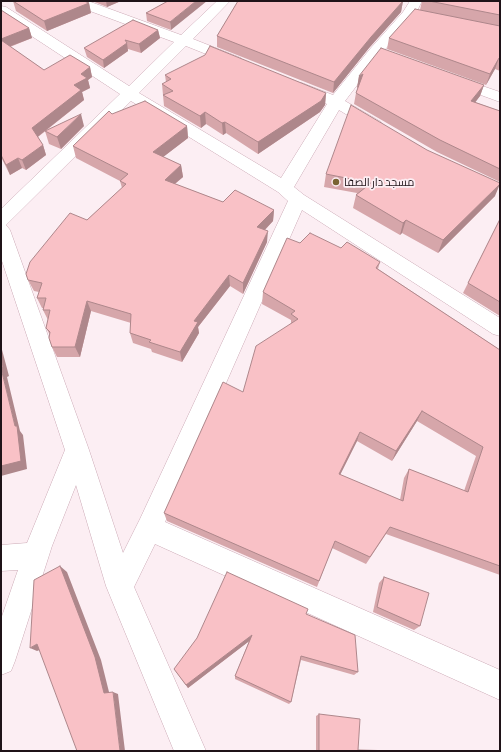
<!DOCTYPE html>
<html>
<head>
<meta charset="utf-8">
<style>
  body { margin:0 }
  #map { position:relative; width:501px; height:752px; overflow:hidden; background:#fceef3; font-family:Barlow,sans-serif }
  canvas { display:block }
  .frame { position:absolute; inset:0; border:2px solid #1f1318; pointer-events:none }
</style>
</head>
<body>
<div id="map">
<canvas width="501" height="752"></canvas>
<div class="frame"></div>
</div>
<script>
const c = document.querySelector('canvas').getContext('2d');
c.lineJoin = 'round';
const poly = rows => new Path2D(rows.map(r => 'M' + r).join(''));
function stroke(path, color, width, dash) { c.strokeStyle = color; c.lineWidth = width; c.lineCap = dash ? 'butt' : 'round'; c.setLineDash(dash || []); c.stroke(path); }
function fillPath(path, color) { c.fillStyle = color; c.fill(path, 'evenodd'); }
function drawText(font, color, halo, rows, align = 'center') {
  c.font = font + ' Barlow,Cairo,sans-serif'; c.lineWidth = 3.5; c.setLineDash([]); c.textBaseline = 'middle'; c.strokeStyle = halo; c.fillStyle = color; for (const [text, x, y, turn = 0] of rows) {
    c.save(); c.translate(x, y); c.rotate((+turn || 0) * Math.PI / 180); c.textAlign = isNaN(turn) ? turn : align; if (halo) c.strokeText(text, 0, 0); c.fillText(text, 0, 0); c.restore();
  }
}
const street = poly([
  [70,1,88,1,181,35,217,1,230,1,193,39,241,58,243,61,241,64,236,65,231,64,186,46,139,93,281,178,327,104,292,89,290,86,292,83,297,82,302,83,333,95,370,49,403,12,410,1,422,1,414,17,380,55,345,101,381,122,383,125,381,128,375,130,369,128,339,110,294,187,304,195,500,318,500,336,493,334,302,210,165,522,500,670,500,700,155,544,134,587,206,751,174,751,106,586,76,485,52,546,15,661,11,671,1,675,1,619,18,570,1,571,1,545,27,543,65,450,1,258,1,209,120,94,1,16,1,6,6,7,129,86,174,42,71,4,70,1],
  [131,101,278,192,288,201,140,519,123,553,89,450,10,230,6,225,131,101],
  [453,76,500,92,500,102,448,83,446,80,448,77,453,76]
]);
const wall = poly([
  [13,1,89,3,91,13,47,31,16,11],
  [92,1,121,1,107,7],
  [168,1,171,30,147,21,146,13],
  [238,1,409,1,407,2,403,1,401,12,369,48,333,93,217,47,217,36],
  [422,1,500,1,500,71,495,69,486,85,387,49,389,38,420,10],
  [1,10,29,28,32,38,10,47,44,70,90,67,92,77,88,80,90,88,82,92,84,100,38,137,43,145,46,155,26,170,22,168,10,175,1,157],
  [158,30,160,38,141,53,128,49,128,51,104,68,87,57,84,48],
  [165,75,326,93,325,105,320,112,258,154,226,133,223,135,206,124,201,128,164,106,162,84,166,82],
  [359,76,484,85,480,96,475,102,500,111,500,182,437,152,354,104,356,93,358,87,357,88],
  [112,114,187,126,188,138,163,157,181,165,183,177,175,184,223,202,274,210,273,221,265,230,267,242,243,294,230,286,198,327,199,333,182,362,152,352,151,349,133,343,130,333,131,323,91,311,80,357,57,357,52,347,50,335,46,328,48,320,43,310,43,308,42,308,37,298,39,292,34,291,28,280,87,220,122,188,120,181,76,158,73,146],
  [84,126,61,149,49,144,45,131],
  [326,174,495,196,438,253,402,233,400,235,353,208,356,195,357,193,324,187],
  [500,219,500,316,463,293],
  [300,243,341,248,380,262,378,269,500,350,500,575,386,534,366,564,332,548,317,587,167,521,164,513,291,323,291,320,262,304,263,292],
  [417,421,476,456,464,491,409,469,404,478,400,500,340,475,357,441,392,461],
  [384,577,420,626,414,630,373,612,379,583],
  [306,614,358,672,354,675,301,660,291,702,289,704,235,679,235,676,249,641,188,688,174,669],
  [319,714,358,750,398,751,316,751,316,716]
]);
const shadedWall = poly([
  [106,1,121,1,107,7],
  [196,1,207,1,171,30,170,22],
  [403,1,401,12,369,48,333,93,334,82,371,37],
  [89,3,91,13,47,31,44,21],
  [29,28,32,38,3,49,1,42,1,39],
  [158,30,160,38,141,53,139,44],
  [127,43,128,51,104,68,103,60],
  [499,58,495,69,486,85,490,74],
  [90,67,92,77,88,80,90,88,82,92,84,100,36,138,32,128,74,85,81,74],
  [363,74,361,85,357,88,359,76],
  [484,85,480,96,468,112,471,101],
  [326,93,325,105,320,112,258,154,258,142],
  [205,112,206,124,201,128,200,116],
  [81,114,84,126,61,149,57,137],
  [225,122,226,133,223,135,222,123],
  [187,126,188,138,154,164,153,152],
  [43,145,46,155,26,170,22,160],
  [18,158,22,168,10,175,6,165],
  [181,165,183,177,166,191,165,180],
  [500,184,495,196,438,253,443,240],
  [274,210,273,221,257,238,257,227],
  [406,220,402,233,400,235,403,223],
  [268,231,267,242,243,294,243,283],
  [229,275,230,286,198,327,199,333,182,362,180,352,194,321],
  [87,301,91,311,80,357,75,347],
  [1,346,9,376,7,377,20,431,23,435,27,469,1,476,1,466,15,426,1,368],
  [422,411,417,421,392,461,396,451],
  [360,432,357,441,336,483,339,474],
  [60,566,67,572,101,660,110,696,104,693],
  [252,635,252,639,188,688,186,685],
  [37,644,45,648,37,651,30,648],
  [113,692,118,694,125,751,120,751]
]);
const building = poly([
  [14,1,84,1,89,3,44,21,13,1,14,1],
  [168,1,196,1,170,22,146,13,168,1],
  [238,1,403,1,371,37,334,82,217,36,238,1],
  [429,1,500,1,500,15,429,1],
  [415,9,500,26,500,58,499,58,490,74,389,38,415,9],
  [1,10,29,28,1,39,1,10],
  [133,20,158,30,139,44,125,40,127,43,103,60,84,48,133,20],
  [1,40,44,70,70,55,90,67,81,74,87,78,74,85,81,90,32,128,43,145,22,160,18,158,6,165,1,155,1,40],
  [210,46,326,93,321,101,258,142,225,122,222,123,205,112,200,116,163,95,173,91,162,84,171,79,165,75,205,55,210,46],
  [381,48,484,85,471,101,500,111,500,169,440,140,356,93,363,74,359,76,381,48],
  [145,101,187,126,153,152,181,165,165,180,223,202,235,190,274,210,257,227,268,231,243,283,229,275,194,321,198,322,180,352,149,342,151,340,130,333,131,314,87,301,75,347,52,347,49,338,50,332,46,328,50,310,43,310,46,298,37,298,42,283,28,280,26,274,30,262,70,213,87,220,126,184,120,181,128,174,73,146,109,111,112,114,145,101],
  [351,105,427,150,500,183,500,184,443,240,406,220,403,223,356,195,371,183,326,174,351,105],
  [81,114,57,137,45,131,81,114],
  [500,219,500,302,468,283,500,219],
  [310,233,341,248,347,242,380,262,376,268,500,350,500,566,390,527,370,557,335,541,319,581,164,513,223,382,243,392,256,346,298,319,291,314,295,311,263,292,287,238,300,243,310,233],
  [422,411,483,447,468,492,409,469,403,501,339,474,360,432,396,451,422,411],
  [1,358,3,367,1,367,1,358],
  [1,368,15,426,17,426,21,461,1,466,1,368],
  [60,566,95,657,104,693,113,692,120,751,77,751,37,644,30,648,34,580,60,566],
  [227,572,308,609,306,614,355,635,358,672,301,656,291,702,235,676,252,635,186,685,174,669,197,638,227,572],
  [384,577,429,593,420,626,377,607,384,577],
  [319,714,360,719,358,750,398,751,319,751,319,714]
]);
const markers = [
  [336,182,4,"#786433"]
];
const farPoinames = [
  ["مسجد دار الصفا",344,182]
];
stroke(street, '#ccaab6', 1);
fillPath(street, '#fff');
fillPath(wall, '#d6a6aa');
fillPath(shadedWall, '#ae878b');
fillPath(building, '#f9c1c6');
stroke(building, '#ae878b', 1);
for (const [x, y, r, color] of markers) { const dot = new Path2D(); dot.arc(x, y, r, 0, 2 * Math.PI); c.fillStyle = color; c.fill(dot); stroke(dot, '#fceef3', 1.5); }
drawText('11px', '#1f1318', '#fceef3', farPoinames, 'left');
</script>
</body>
</html>
